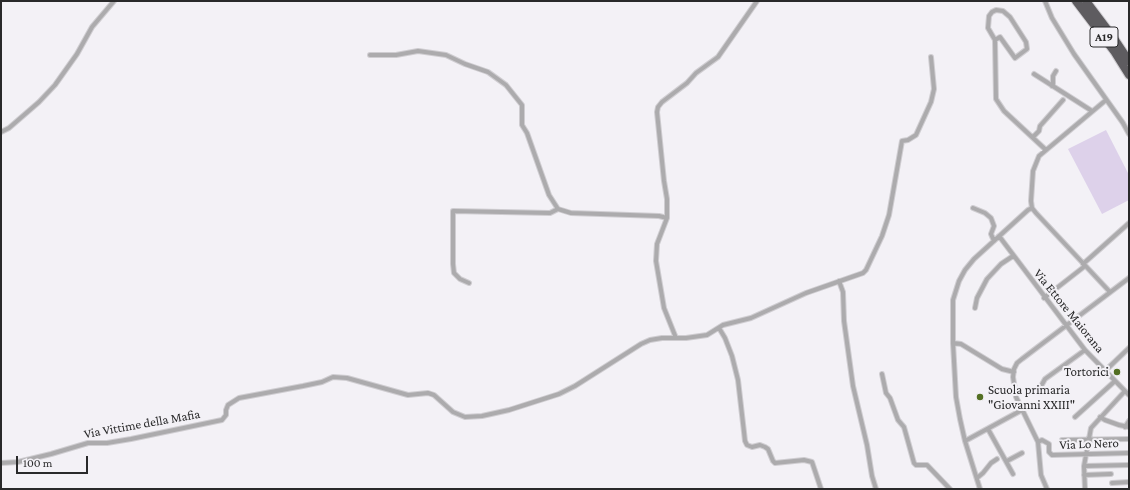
<!DOCTYPE html>
<html>
<head>
<meta charset="utf-8">
<style>
  body { margin:0 }
  #map { position:relative; width:1130px; height:490px; overflow:hidden; background:#f3f1f6; font-family:"Crimson Pro",serif }
  canvas { display:block }
  .frame { position:absolute; inset:0; border:2px solid #29292a; pointer-events:none }
  .scale { position:absolute; left:16px; top:456px; width:72px; height:18px; box-sizing:border-box; border:2px solid #29292a; border-top:0; padding-left:5px; font-size:12px; line-height:14px; white-space:nowrap; color:#29292a; -webkit-text-stroke:3px #f3f1f6; paint-order:stroke }
</style>
</head>
<body>
<div id="map">
<canvas width="1130" height="490"></canvas>
<div class="frame"></div>
<div class="scale">100 m</div>
</div>
<script>
const c = document.querySelector('canvas').getContext('2d');
c.lineJoin = 'round';
function fillPath(path, color) { c.fillStyle = color; c.fill(path, 'evenodd'); }
const poly = rows => new Path2D(rows.map(r => 'M' + r).join(''));
function stroke(path, color, width, dash) { c.strokeStyle = color; c.lineWidth = width; c.lineCap = dash ? 'butt' : 'round'; c.setLineDash(dash || []); c.stroke(path); }
function drawText(font, color, halo, rows, align = 'center') {
  c.font = font + ' "Crimson Pro",serif'; c.lineWidth = 4; c.setLineDash([]); c.textBaseline = 'middle'; c.strokeStyle = halo; c.fillStyle = color; for (const [text, x, y, turn = 0] of rows) {
    c.save(); c.translate(x, y); c.rotate((+turn || 0) * Math.PI / 180); c.textAlign = isNaN(turn) ? turn : align; if (halo) c.strokeText(text, 0, 0); c.fillText(text, 0, 0); c.restore();
  }
}
const green = poly([
  [1106,130,1129,175,1129,200,1102,214,1068,149]
]);
const street = poly([
  [1045,1,1052,18,1074,54,1123,123,1129,134],
  [995,40,1000,37,1015,58,1027,49,1026,42,1010,17,1003,11,996,10,992,12,989,16,988,28,995,40,996,99,1004,111,1046,150],
  [370,55,396,55,418,51,446,55,465,64,488,72,506,85,522,105,522,125,527,133,549,195,558,209],
  [1034,74,1092,111],
  [1052,86,1053,84,1053,76,1056,71],
  [1106,100,1039,156,1033,171,1031,201,1032,208,1036,213,1110,292],
  [1,132,9,128,39,102,55,85,77,54,92,27,114,1],
  [1033,137,1039,131,1040,126,1063,100],
  [973,208,985,213,991,218,994,226,991,234,994,241],
  [999,236,1085,350,1129,395],
  [1083,264,1129,223],
  [839,281,843,292,844,321,853,386,867,445,872,476,876,489],
  [469,283,460,279,454,273,453,264,453,211,550,213,558,209,571,213,659,216,667,218],
  [1044,298,1085,266],
  [975,308,977,298,987,279,1001,264,1013,256],
  [719,328,725,338,732,356,738,380,744,432,745,441,747,445,752,447,760,445,765,447,768,449,773,461,775,463,804,460,812,462,821,489],
  [676,338,664,308,656,261,657,244,667,218,667,199,664,181,657,112,658,107,662,102,687,83,696,73,718,57,757,1],
  [953,343,961,344,1002,369,1014,372],
  [1105,371,1129,348],
  [882,374,886,393,890,398,898,420,904,427,914,463,916,465,927,465,950,489],
  [1040,388,1045,379,1085,350],
  [1075,417,1115,381],
  [1100,417,1105,420,1119,425,1129,427],
  [1125,427,1129,421],
  [988,429,1013,474],
  [1062,440,1129,439],
  [965,441,1022,410],
  [1038,442,1042,440,1049,444,1049,452,1052,455,1129,453],
  [1007,461,1022,453],
  [1,463,18,462,51,454,88,443,107,443,131,439,222,420,226,415,226,410,228,405,239,398,303,386,322,382,333,377,347,378,408,395,428,393,434,395,453,412,465,417,482,416,509,410,559,394,575,386,641,344,650,340,662,338,686,338,707,335,723,325,751,318,806,293,863,273,866,270,882,236,889,215,902,141,908,140,916,135,931,102,934,89,931,57],
  [1084,466,1129,465],
  [1084,475,1111,474],
  [977,478,983,473,991,463,997,459],
  [1112,483,1129,482],
  [980,489,965,441,960,419,956,397,953,343,953,300,959,281,965,270,974,259,1028,210,1032,208],
  [1047,489,1041,475,1038,442,1016,397,1013,377,1014,369,1017,363,1022,359,1129,278],
  [1085,489,1084,466,1091,428,1125,391]
]);
const highway = poly([
  [1076,1,1114,51,1129,75],
  [1086,1,1113,37,1129,61]
]);
const markers = [
  [1117,372,4,"#536f23"],
  [980,397,4,"#536f23"]
];
const shields = [
  [1104,37,28]
];
const shieldNames = [
  ["A19",1104,37]
];
const streetNames = [
  ["Via Ettore Maiorana",1069,311,51],
  ["Via Vittime della Mafia",142,424,-10],
  ["Via Lo Nero",1089,444,-2]
];
const poiNames = [
  ["Tortorici",1109,372],
  ["Scuola primaria",988,390,"left"],
  ["\"Giovanni XXIII\"",988,405,"left"]
];
fillPath(green, '#ddd1ea');
stroke(street, '#cfcdd1', 6);
stroke(highway, '#cfcdd1', 10);
stroke(street, '#acabad', 4);
stroke(highway, '#5e5c60', 8);
for (const [x, y, r, color] of markers) { const dot = new Path2D(); dot.arc(x, y, r, 0, 2 * Math.PI); c.fillStyle = color; c.fill(dot); stroke(dot, '#f3f1f6', 1.5); }
for (const [x, y, w] of shields) { const box = new Path2D(); box.roundRect(x - w / 2, y - 10, w, 20, 3); c.fillStyle = '#f3f1f6'; c.fill(box); stroke(box, '#29292a', 1); }
drawText('bold 12px', '#29292a', null, shieldNames);
drawText('13px', '#29292a', '#f3f1f6', streetNames);
drawText('13px', '#29292a', '#f3f1f6', poiNames, 'right');
</script>
</body>
</html>
